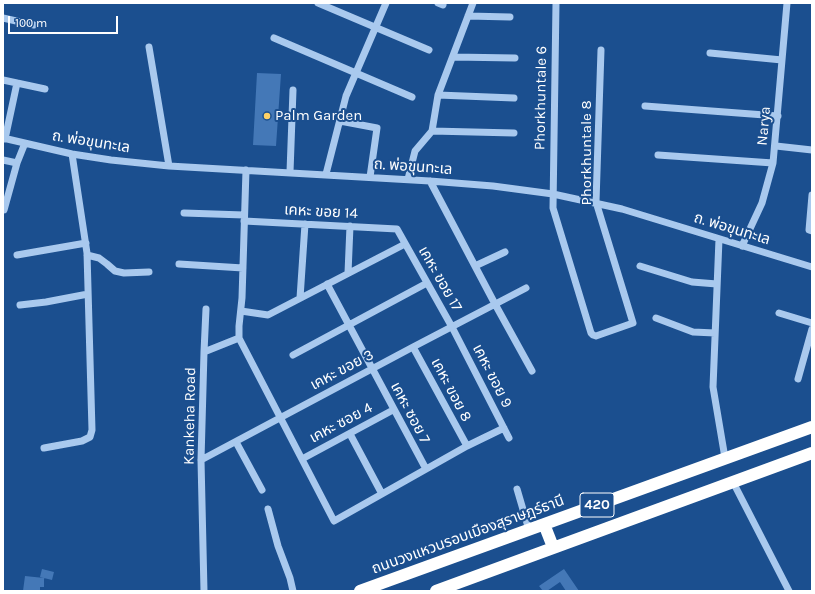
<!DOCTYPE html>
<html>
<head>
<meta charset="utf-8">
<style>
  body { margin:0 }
  #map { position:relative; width:815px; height:594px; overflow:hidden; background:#1b4f8f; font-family:Karla,sans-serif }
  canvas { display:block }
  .frame { position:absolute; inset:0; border:4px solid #fff; pointer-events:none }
  .scale { position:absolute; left:8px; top:16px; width:110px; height:18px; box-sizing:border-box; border:2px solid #fff; border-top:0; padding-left:5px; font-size:12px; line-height:14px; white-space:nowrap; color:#fff; -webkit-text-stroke:3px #1b4f8f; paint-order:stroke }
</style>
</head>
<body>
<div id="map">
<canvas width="815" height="594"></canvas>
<div class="frame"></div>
<div class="scale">100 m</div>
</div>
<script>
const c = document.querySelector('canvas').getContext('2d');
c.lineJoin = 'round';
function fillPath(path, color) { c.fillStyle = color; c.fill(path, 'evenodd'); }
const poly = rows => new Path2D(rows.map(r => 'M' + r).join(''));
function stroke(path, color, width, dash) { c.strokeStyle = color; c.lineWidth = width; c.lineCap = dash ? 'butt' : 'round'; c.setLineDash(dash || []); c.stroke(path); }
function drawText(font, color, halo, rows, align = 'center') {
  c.font = font + ' Karla,"Noto Sans Thai",sans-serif'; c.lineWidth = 4; c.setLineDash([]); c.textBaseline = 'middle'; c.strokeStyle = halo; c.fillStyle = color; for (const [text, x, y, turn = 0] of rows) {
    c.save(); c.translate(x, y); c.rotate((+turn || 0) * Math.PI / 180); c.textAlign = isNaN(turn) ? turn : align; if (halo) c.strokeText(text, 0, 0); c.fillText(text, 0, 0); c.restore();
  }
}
const building = poly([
  [257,73,281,74,276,146,253,145],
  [42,569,54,572,52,580,40,577],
  [564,569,579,591,566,591,560,582,547,591,543,591,539,586],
  [25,576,44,578,44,587,40,587,40,591,23,591]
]);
const minor = poly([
  [318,3,429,50],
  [438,3,443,5],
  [556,3,553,208,591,333,593,335,596,336,633,323,596,202,601,50],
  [468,16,510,17],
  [3,18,34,25],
  [274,38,412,97],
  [149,47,169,166],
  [710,53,782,60],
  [453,57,515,58],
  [3,80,45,89],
  [438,95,514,98],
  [645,106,778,116],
  [340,121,377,128,370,177],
  [432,131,514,133],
  [3,138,72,154,111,160,169,166,430,181,493,186,553,194,622,209,812,267],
  [5,139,17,83],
  [776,146,812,150],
  [658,155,773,163],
  [3,160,17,163],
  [246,170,242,298,239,326,239,338,334,521,467,446,504,428],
  [290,172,293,90],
  [326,174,346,96,386,3],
  [408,179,415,151,432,131,438,95,473,3],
  [430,181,495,304,532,371],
  [812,195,809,230,812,231],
  [3,210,4,210,17,163,25,143],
  [184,213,244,215],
  [244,221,397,229,452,327,509,438],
  [719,239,713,387,725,458],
  [742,246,762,203,773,163,787,3],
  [17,255,86,243],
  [87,255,99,258,107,264,115,271,124,273,149,272],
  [179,264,243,268],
  [475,266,505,252],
  [640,266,692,282,717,284],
  [348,273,350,226],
  [327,284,426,469],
  [300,298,305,224],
  [20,305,46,302,88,294],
  [241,311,268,315,405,244],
  [779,313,812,323],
  [656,318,693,332,715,333],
  [413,347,467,446],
  [204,352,206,309],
  [293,355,427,283],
  [798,379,812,329],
  [350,434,382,494],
  [236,442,262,490],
  [44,448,82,441,90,437,92,430,87,253,72,154],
  [302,459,393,410],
  [201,460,413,347,526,288],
  [733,482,789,591],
  [517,489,529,530],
  [268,509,278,546,290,578,293,591],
  [204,591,201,460,204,352,239,338]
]);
const highway = poly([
  [544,524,553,547],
  [360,591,812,427],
  [436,591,812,453]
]);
const markers = [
  [267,116,4,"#ffd166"]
];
const shields = [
  [597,505,34]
];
const shieldNames = [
  ["420",597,505]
];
const streetNames = [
  ["Phorkhuntale 6",541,98,-89],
  ["Narya",764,126,-85],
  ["ถ. พ่อขุนทะเล",91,142,9],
  ["Phorkhuntale 8",587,153,-90],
  ["ถ. พ่อขุนทะเล",413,167,4],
  ["เคหะ ขอย 14",321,212,3],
  ["ถ. พ่อขุนทะเล",732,229,17],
  ["เคหะ ขอย 17",440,279,60],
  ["เคหะ ขอย 3",342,370,-28],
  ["เคหะ ขอย 9",492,376,63],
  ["เคหะ ขอย 8",451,390,62],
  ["เคหะ ซอย 7",410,413,62],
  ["Kankeha Road",190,416,-89],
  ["เคหะ ซอย 4",341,423,-28],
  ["ถนนวงแหวนรอบเมืองสุราษฎร์ธานี",468,535,-20]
];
const poiNames = [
  ["Palm Garden",275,116]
];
fillPath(building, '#4478b7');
stroke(minor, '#a9c9ee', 7);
stroke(highway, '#fff', 12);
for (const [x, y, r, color] of markers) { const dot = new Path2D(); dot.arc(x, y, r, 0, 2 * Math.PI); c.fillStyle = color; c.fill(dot); stroke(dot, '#1b4f8f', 1.5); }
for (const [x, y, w] of shields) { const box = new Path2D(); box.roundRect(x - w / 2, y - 12, w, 24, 3); c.fillStyle = '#1b4f8f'; c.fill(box); stroke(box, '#fff', 1); }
drawText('bold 14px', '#fff', null, shieldNames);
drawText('15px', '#fff', '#1b4f8f', streetNames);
drawText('15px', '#fff', '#1b4f8f', poiNames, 'left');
</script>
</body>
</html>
